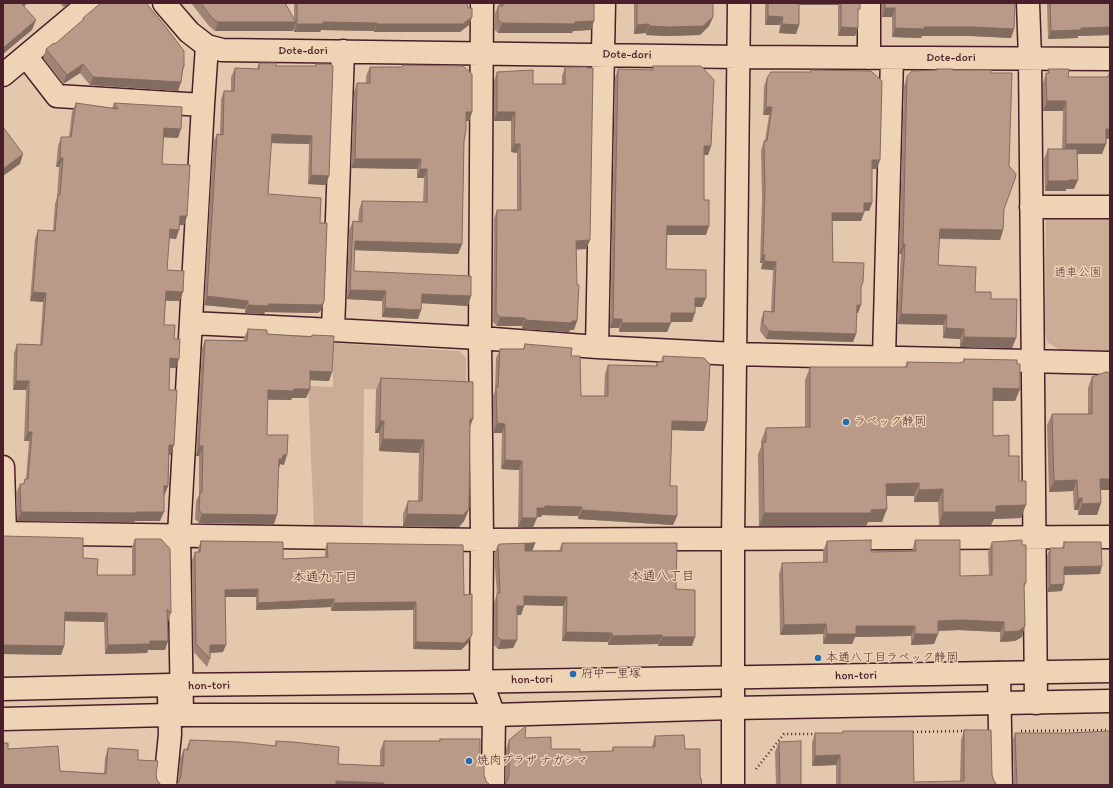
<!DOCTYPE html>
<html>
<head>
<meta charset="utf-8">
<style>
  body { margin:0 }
  #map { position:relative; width:1113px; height:788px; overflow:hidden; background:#e4c8ad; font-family:Itim,sans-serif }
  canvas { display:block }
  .frame { position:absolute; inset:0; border:4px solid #4a1f2b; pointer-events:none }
</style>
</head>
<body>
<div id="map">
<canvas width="1113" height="788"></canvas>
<div class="frame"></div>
</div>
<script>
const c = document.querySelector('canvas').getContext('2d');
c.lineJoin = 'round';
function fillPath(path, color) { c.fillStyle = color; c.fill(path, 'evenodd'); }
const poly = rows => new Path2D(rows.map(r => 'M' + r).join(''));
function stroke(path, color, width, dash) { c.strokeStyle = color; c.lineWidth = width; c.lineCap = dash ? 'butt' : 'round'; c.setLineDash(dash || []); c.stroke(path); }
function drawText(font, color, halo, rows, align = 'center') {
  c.font = font + ' Itim,"Klee One",sans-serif'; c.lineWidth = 3; c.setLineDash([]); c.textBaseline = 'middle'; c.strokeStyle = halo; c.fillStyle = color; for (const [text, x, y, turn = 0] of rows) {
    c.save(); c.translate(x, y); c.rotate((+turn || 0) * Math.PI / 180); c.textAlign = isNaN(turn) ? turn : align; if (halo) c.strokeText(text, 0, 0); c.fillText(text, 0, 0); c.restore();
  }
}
const green = poly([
  [1046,215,1110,216,1110,351,1060,350,1047,342,1045,330],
  [333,343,459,351,466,358,466,393,364,389,363,525,314,527,308,386,333,387]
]);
const path = poly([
  [1021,731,1110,730],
  [909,732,966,731],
  [756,769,784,734,816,734]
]);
const minor = poly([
  [164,3,189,32,207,46,222,50,738,57,1110,59],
  [482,3,480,338,482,540,481,681,494,715,493,785],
  [1028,3,1030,58,1036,703],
  [26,56,57,96,203,105],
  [869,58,869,3],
  [3,75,89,3],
  [1031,207,1110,207],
  [191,323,333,330,480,338,597,347,735,354,1110,363],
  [333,330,343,51],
  [597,347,604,3],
  [884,357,892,58],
  [3,467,5,533],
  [3,533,482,540,1110,537],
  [999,673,1001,785],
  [182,715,179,535,203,105,207,46],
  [165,785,170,734,169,696],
  [733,785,733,539,739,3]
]);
const major = poly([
  [3,689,170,685,459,682,1110,671],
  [3,719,169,715,494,715,733,708,1110,701]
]);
const wall = poly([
  [60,3,70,3,64,8],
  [191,3,285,3,294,19,294,3,467,3,468,8,472,17,469,25,460,32,374,32,374,31,321,30,320,32,294,32,294,27,293,31,215,31,209,26],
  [499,3,594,3,594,21,591,30,573,31,572,33,498,33,494,29,494,16,498,6,499,6],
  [634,3,713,3,713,17,709,26,700,35,667,36,646,35,646,33,634,34],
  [765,3,860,3,858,13,858,28,855,36,838,36,838,5,799,5,799,25,796,34,779,33,780,25,765,25],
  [882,3,1015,3,1014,29,1011,38,971,36,922,36,921,38,892,37,892,17,882,17],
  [1047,3,1110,3,1110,35,1078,36,1078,38,1048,39],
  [83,18,184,67,182,73,181,82,178,91,90,85,80,73,63,84,43,58,46,49,55,44,82,21],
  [259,63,276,66,315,66,316,64,326,185,308,184,309,144,271,143,268,194,320,223,324,302,321,310,318,313,265,312,264,314,245,313,245,309,204,305,213,143,217,134,220,134,221,99,224,91,231,91,231,77,235,68,257,69],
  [403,65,472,112,469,121,466,121,464,141,462,244,458,254,354,250,354,271,468,306,421,303,421,310,418,319,382,317,382,301,347,299,349,230,353,221,358,222,359,210,362,201,423,202,424,178,417,178,417,169,351,168,354,92,357,83,366,83,366,76,370,67,402,67],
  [653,66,711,146,708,155,704,155,704,200,706,235,667,235,666,269,702,307,695,307,692,322,671,322,667,332,619,332,619,328,610,328,615,78,618,69,652,70],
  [565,67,590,240,586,249,576,249,574,330,570,330,569,332,522,329,522,326,497,326,493,322,494,219,497,210,517,210,517,153,511,152,511,121,494,121,494,81,497,72,533,84,562,84,562,76],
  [937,69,953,70,1004,209,1003,230,1000,240,939,239,938,265,975,292,991,299,1016,338,1012,348,960,347,960,339,943,338,943,325,897,324,901,254,899,254,904,86,907,76,936,70],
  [1049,69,1068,77,1107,77,1110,71,1106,139,1102,154,1077,154,1074,189,1066,189,1066,191,1045,191,1044,159,1048,149,1062,149,1063,111,1043,111,1043,83,1046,73,1048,73],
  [811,70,877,169,872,169,872,203,869,211,864,211,861,221,832,221,833,262,861,288,858,313,857,313,856,334,853,342,766,339,760,331,761,320,764,311,771,312,773,270,761,269,762,263,760,263,762,198,761,150,764,141,765,141,769,115,763,115,764,86,767,78,811,72],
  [76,103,112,108,114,103,178,138,163,137,162,164,187,216,184,225,179,225,176,239,169,238,167,270,180,301,165,301,164,325,174,339,176,368,169,368,169,390,171,455,169,454,168,486,164,496,160,521,135,521,134,522,17,521,16,493,20,484,23,484,25,479,26,479,29,441,24,441,26,390,13,390,14,353,17,344,40,345,43,302,30,301,35,239,38,230,53,231,55,204,57,197,59,167,56,167,58,146,61,137,69,137,72,112],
  [248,329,267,334,311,336,312,335,332,372,329,381,310,380,310,389,306,398,292,398,291,400,267,400,267,435,284,465,280,464,279,468,278,468,274,524,199,523,195,519,196,501,199,495,199,456,196,456,202,349,205,340,244,340,244,338],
  [525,344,571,356,581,396,604,396,605,374,608,365,656,366,657,362,661,362,663,356,704,431,672,430,670,486,677,516,673,525,578,519,578,516,542,515,541,517,537,517,533,527,518,527,519,470,501,469,502,433,493,433,493,396,495,391,496,358,500,349,523,349],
  [964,359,1017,364,1020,389,1015,401,993,401,993,436,1009,456,1019,481,1021,518,994,519,991,525,939,525,938,502,914,502,914,496,886,496,882,522,868,522,866,526,759,526,758,454,761,447,761,441,766,428,805,427,805,380,810,367,905,367,907,362,961,363,963,362],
  [1092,377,1101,503,1097,515,1078,515,1078,510,1074,510,1073,491,1049,492,1047,425,1052,414,1088,414,1088,388],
  [381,378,470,427,469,509,464,521,459,527,403,526,403,514,408,501,418,501,419,453,379,451,379,433,375,433,376,390],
  [135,539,171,613,168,622,168,641,165,650,148,650,147,653,105,654,104,622,65,621,64,646,61,655,3,654,83,558,97,575,132,575,132,547],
  [915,540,960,576,989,576,988,552,992,542,1022,545,1026,583,1024,588,1022,637,1015,641,1000,642,1000,632,959,630,938,631,934,644,911,645,911,636,855,637,852,644,823,644,823,634,780,635,779,574,782,563,823,562,823,551,827,541,871,552,912,551],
  [201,541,283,559,325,557,325,550,327,543,464,595,469,642,461,650,413,649,413,610,331,611,331,607,256,610,256,597,225,597,223,652,210,653,210,659,207,667,193,651,192,560,195,552,198,552,198,548],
  [1064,542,1100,574,1064,575,1062,591,1047,592,1047,556,1050,548,1062,548],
  [535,543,532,551,559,551,562,543,676,589,692,646,658,646,658,644,608,645,608,642,562,641,563,606,524,605,521,615,517,615,517,640,513,648,498,649,494,645,494,602,497,595,494,554,498,545],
  [964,730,992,775,994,781,997,785,836,785,836,765,812,766,812,743,815,733,842,733,843,731,914,782,960,781,961,740],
  [1015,733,1069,733,1110,785,1014,785,1013,740],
  [655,736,685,749,505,783,506,749,509,740,525,738,551,749,580,752,612,751,613,747,652,747,652,746],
  [440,739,480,765,484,775,486,781,490,785,175,785,178,783,180,759,184,749,186,750,190,740,275,746,276,741,338,764,380,766,380,751,384,741,439,741],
  [779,742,801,785,776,785,775,752],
  [108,748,138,760,156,774,3,785,8,749,60,771,104,773,105,758]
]);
const shadedWall = poly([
  [20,3,28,3,17,12],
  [66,3,70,3,64,8],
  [797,3,839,3,838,5,796,5],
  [885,8,895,8,892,17,882,17],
  [768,16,783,17,780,25,765,25],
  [472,17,469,25,460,32,374,32,377,24],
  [713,17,709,26,700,35,667,36,646,35,649,26],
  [36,20,32,30,3,54,3,48],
  [594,21,591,30,573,31,572,33,498,33,502,23],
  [218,22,296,22,293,31,215,31],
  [323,22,377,23,374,31,321,30,320,32,294,32,297,24],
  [649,24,646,33,634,34,637,25],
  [782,24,799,25,796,34,779,33],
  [841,27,858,28,855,36,838,36],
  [924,27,974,27,1014,29,1011,38,971,36,922,36,921,38,892,37,895,28],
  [1110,27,1110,35,1078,36,1078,38,1048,39,1051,31,1081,28],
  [83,64,80,73,63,84,67,75],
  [93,77,181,82,178,91,90,85],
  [1047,101,1066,101,1063,111,1043,111],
  [766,107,772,107,769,115,763,115],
  [466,112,472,112,469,121,463,121],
  [497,112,515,112,511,121,494,121],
  [164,128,181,129,178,138,160,137],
  [1106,129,1110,129,1110,139,1103,139],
  [272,134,312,136,309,144,268,143],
  [514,144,520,144,517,153,511,152],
  [1066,144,1106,144,1102,154,1062,154],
  [704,146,711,146,708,155,701,155],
  [23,154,20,164,3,176,3,169],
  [60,158,63,158,59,167,56,167],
  [355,159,421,159,417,169,351,168],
  [872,160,880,160,877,169,869,169],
  [420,169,427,169,424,178,417,178],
  [311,175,329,176,326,185,308,184],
  [1069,180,1078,180,1074,189,1066,189,1066,191,1045,191,1048,181],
  [864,203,872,203,869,211,861,211],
  [832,213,864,213,861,221,829,221],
  [180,216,187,216,184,225,177,225],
  [667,226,709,226,706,235,664,235],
  [170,229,179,230,176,239,167,238],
  [940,229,1003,230,1000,240,936,238],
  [590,240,586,249,573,250,576,241],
  [355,241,462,244,458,254,352,250],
  [903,244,905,244,901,254,899,254],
  [763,255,765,255,762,263,760,263],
  [764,261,776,262,773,270,761,269],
  [350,290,386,291,382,301,347,299],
  [166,291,183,292,180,301,162,300],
  [33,292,46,293,43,302,30,301],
  [422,294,471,296,468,306,418,303],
  [207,296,248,301,245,309,204,305],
  [695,298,706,298,702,307,692,307],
  [324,302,321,310,318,313,265,312,264,314,245,313,248,305],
  [857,305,861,305,858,313,854,313],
  [385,308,421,310,418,319,382,317],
  [671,313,695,313,692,322,667,322],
  [901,314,947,315,943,325,897,324],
  [500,317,525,318,522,326,497,326],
  [613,319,622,319,619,328,610,328],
  [525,320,572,321,577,321,574,330,570,330,569,332,522,329],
  [622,323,671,323,667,332,619,332],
  [946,328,964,329,960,339,943,338],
  [769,331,856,334,853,342,766,339],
  [964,337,1016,338,1012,348,960,347],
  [170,358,179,359,176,368,166,367],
  [310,371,332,372,329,381,306,380],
  [16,381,29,381,26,390,13,390],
  [993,388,1020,389,1015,401,988,401],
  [294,389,310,389,306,398,292,398,291,400,264,399,268,390],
  [470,419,473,419,468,432],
  [380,421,384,421,379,433,375,433],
  [672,421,707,422,704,431,669,430],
  [497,423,505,424,502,433,493,433],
  [28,432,32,432,29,441,24,441],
  [383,439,424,440,419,453,379,451],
  [169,445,174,445,171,455,165,454],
  [199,446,203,446,199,456,196,456],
  [283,455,287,455,284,465,280,464,279,468,275,468,279,459],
  [505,460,522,461,519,470,501,469],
  [1100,479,1110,479,1110,490,1096,490],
  [1077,480,1073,491,1049,492,1054,481],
  [919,483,914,496,881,496,886,484],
  [164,486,168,486,164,496,161,495],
  [943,489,938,502,914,502,919,490],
  [1082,498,1078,510,1074,510,1078,499],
  [1101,503,1097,515,1078,515,1082,504],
  [1026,505,1021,518,994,519,991,525,939,525,943,512,996,506],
  [545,506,582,507,578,516,542,515,541,517,534,517,537,508],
  [469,509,464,521,459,527,403,526,407,514],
  [887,509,882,522,868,522,866,526,759,526,764,513],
  [582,510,677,516,673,525,578,519],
  [21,512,164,512,160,521,135,521,134,522,17,521],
  [202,514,277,515,274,524,199,523],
  [522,518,537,518,533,527,518,527],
  [535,543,532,552,522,553,525,544],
  [1102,566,1100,574,1061,575,1064,567],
  [1064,584,1062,591,1047,592,1050,585],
  [258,589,256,597,222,597,225,590],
  [524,596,567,597,563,606,521,605],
  [334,599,331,607,256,610,258,603],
  [416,602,413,610,331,611,334,603],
  [517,606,524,606,521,615,513,615],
  [65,612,107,613,104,622,62,621],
  [962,620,1004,622,1000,632,959,630,935,631,938,621],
  [826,624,823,634,780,635,784,625],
  [856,626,915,626,911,636,855,637,852,644,823,644,827,634],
  [1025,626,1022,637,1015,641,1000,642,1004,632],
  [566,632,612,633,608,642,562,641],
  [915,634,938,634,934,644,911,645],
  [472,635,469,642,461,650,413,649,416,642],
  [662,635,658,644,608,645,612,636],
  [662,637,695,637,692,646,658,646],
  [501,640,517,640,513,648,498,649],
  [150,641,168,641,165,650,148,650,147,653,105,654,108,645],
  [3,645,64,646,61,655,3,654],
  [210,645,226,645,223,652,207,653],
  [840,755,836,765,812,766,815,756],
  [336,781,384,783,383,785,335,785]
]);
const building = poly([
  [3,3,21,3,36,20,3,48,3,3],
  [101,3,146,3,165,26,184,51,184,67,183,67,181,82,93,77,83,64,67,75,46,49,54,43,55,44,84,19,83,18,101,3],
  [201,3,285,3,296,22,218,22,212,18,201,3],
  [297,3,467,3,468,8,472,8,472,17,463,24,377,24,377,23,323,22,323,24,297,24,297,3],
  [503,3,594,3,594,21,575,22,575,24,502,23,498,20,498,6,503,6,503,3],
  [637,3,713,3,713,17,703,26,670,27,649,26,649,24,637,25,637,3],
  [768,3,799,3,799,25,782,24,783,17,768,16,768,3],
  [841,3,860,3,860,9,858,9,858,28,841,27,841,3],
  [885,3,1015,3,1014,29,974,27,924,27,924,29,895,28,895,8,885,8,885,3],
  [1050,3,1110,3,1110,27,1081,28,1081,30,1051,31,1050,3],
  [259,63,276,63,276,66,316,66,316,64,330,64,333,66,329,176,311,175,312,136,272,134,268,194,321,198,320,223,327,223,324,302,321,305,268,304,268,306,248,305,248,301,207,296,217,134,223,135,224,91,234,91,235,68,259,69,259,63],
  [403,65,463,66,472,74,472,112,466,112,466,130,464,141,462,244,355,241,354,271,471,276,471,296,422,294,421,310,385,308,386,291,350,290,353,221,362,222,362,201,427,202,427,169,420,169,421,159,355,159,357,83,370,83,370,67,402,67,403,65],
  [653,66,701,66,714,80,711,146,704,146,704,200,709,200,709,226,667,226,666,269,706,270,706,298,695,298,695,313,671,313,671,323,622,323,622,319,613,319,618,69,653,70,653,66],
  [565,67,587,67,587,68,593,68,590,240,576,241,577,285,579,285,577,321,572,321,572,323,525,320,525,318,500,317,496,313,497,210,521,210,520,144,514,144,515,112,497,112,497,72,533,70,533,84,565,84,565,67],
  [937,69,953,69,953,70,991,70,991,73,1012,73,1009,166,1016,174,1015,179,1004,209,1003,230,940,229,938,265,976,267,975,292,991,292,991,299,1017,299,1016,338,964,337,964,329,946,328,947,315,901,314,905,244,903,244,907,76,912,71,937,70,937,69],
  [1049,69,1069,69,1068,77,1110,77,1110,71,1110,129,1106,129,1106,144,1066,144,1066,101,1047,101,1046,73,1049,73,1049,69],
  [811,70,871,71,882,81,880,160,872,160,872,203,864,203,864,213,832,213,833,262,864,263,863,282,861,287,861,305,857,305,856,334,769,331,763,323,764,311,774,312,776,262,764,261,765,255,763,255,765,189,764,141,767,141,772,107,766,107,767,78,771,72,811,72,811,70],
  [76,103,118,109,114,103,182,107,181,129,164,128,162,164,190,165,187,216,180,216,179,230,170,229,167,270,184,271,183,292,166,291,164,325,175,325,174,339,180,339,179,359,170,358,169,390,177,390,174,445,169,445,168,486,164,486,164,512,137,512,138,513,21,512,20,484,24,484,25,479,28,479,32,432,28,432,29,381,16,381,17,344,42,345,46,293,33,292,38,230,55,231,58,195,60,195,63,158,60,158,61,137,71,137,76,103],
  [3,127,23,154,3,169,3,127],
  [1048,149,1077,149,1078,180,1069,180,1069,181,1048,181,1048,149],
  [248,329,267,330,267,334,312,337,312,335,334,336,332,372,310,371,310,389,294,389,294,391,268,390,267,435,288,435,287,455,283,455,282,459,279,459,277,515,202,514,199,510,200,492,202,492,203,446,199,446,205,340,247,341,248,329],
  [525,344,572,348,571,356,580,356,581,396,608,396,608,365,657,366,657,362,663,362,663,356,704,358,710,364,707,422,672,421,670,486,677,486,677,516,582,510,582,507,545,506,545,508,537,508,537,518,522,518,522,461,505,460,505,424,497,423,496,387,498,387,500,349,524,349,525,344],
  [964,359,1017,360,1017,364,1020,364,1020,389,993,388,993,436,1009,435,1009,456,1019,456,1019,481,1026,481,1026,505,996,506,996,512,943,512,943,489,919,490,919,483,886,484,887,509,871,510,871,513,764,513,763,442,766,442,766,428,810,427,810,367,907,367,907,362,961,363,961,362,964,362,964,359],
  [1106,372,1110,373,1110,479,1100,479,1101,503,1082,504,1082,498,1078,499,1077,480,1054,481,1052,414,1092,414,1092,377,1106,372],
  [381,378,473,382,473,419,470,419,469,509,463,515,407,514,408,501,422,501,424,440,383,439,384,421,380,421,381,378],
  [3,536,83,538,83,558,98,559,97,575,135,575,135,539,161,539,170,549,171,613,167,609,168,641,150,641,150,644,108,645,107,613,65,612,64,646,3,645,3,536],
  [871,540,871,552,916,551,915,540,960,540,960,576,992,575,992,542,1022,540,1022,545,1026,545,1026,583,1024,583,1025,626,1019,631,1004,632,1004,622,962,620,938,621,938,634,915,634,915,626,856,626,856,634,827,634,826,624,784,625,782,563,827,562,827,541,871,540],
  [201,541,283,542,283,559,328,557,327,543,463,545,464,595,472,594,472,635,464,643,416,642,416,602,334,603,334,599,258,603,258,589,225,590,226,645,210,645,210,659,196,644,195,552,200,552,201,541],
  [1064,542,1101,542,1102,566,1064,567,1064,584,1050,585,1050,548,1064,548,1064,542],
  [535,543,525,544,525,551,562,551,562,543,677,543,676,589,695,590,695,637,662,637,662,635,612,636,612,633,566,632,567,597,524,596,524,606,517,606,517,640,501,640,497,636,497,593,500,593,498,545,500,544,535,543],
  [526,726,525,738,551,737,551,749,580,749,580,752,613,751,613,747,655,747,655,736,684,735,685,749,700,749,700,778,701,778,702,785,504,785,507,782,509,776,509,740,526,726],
  [964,730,991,730,992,775,994,781,997,785,840,785,840,755,815,756,815,733,843,733,843,731,913,731,914,782,964,781,964,730],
  [1110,731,1110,785,1017,785,1015,733,1069,733,1110,731],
  [440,739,480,739,480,765,484,762,484,775,486,781,490,785,384,785,384,783,336,781,336,785,175,785,179,782,181,776,184,749,188,750,190,740,239,742,276,746,276,741,293,742,339,747,338,764,384,766,384,741,440,741,440,739],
  [801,741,801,785,780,785,779,742,801,741],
  [3,743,8,743,8,749,58,746,60,771,106,774,108,748,138,750,138,760,158,761,156,774,157,780,161,785,3,785,3,743]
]);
const markers = [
  [846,422,4,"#1f6fb2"],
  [818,658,4,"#1f6fb2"],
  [573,674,4,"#1f6fb2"],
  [469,761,4,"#1f6fb2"]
];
const streetNames = [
  ["Dote-dori",303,51],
  ["Dote-dori",627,55,1],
  ["Dote-dori",951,58],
  ["hon-tori",856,676,-1],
  ["hon-tori",532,680,-1],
  ["hon-tori",209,686,-1]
];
const parkNames = [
  ["通車公園",1078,273]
];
const poiNames = [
  ["ラペック静岡",854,422],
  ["本通八丁目ラペック静岡",826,658],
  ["府中一里塚",581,674],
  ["焼肉プラザ ナガシマ",477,761]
];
const neighbourhoodNames = [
  ["本通八丁目",662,577],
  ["本通九丁目",325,578]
];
fillPath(green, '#caac97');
stroke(minor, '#4a1f2b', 25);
stroke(major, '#4a1f2b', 25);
stroke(path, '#4a1f2b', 2.5, [1, 3]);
stroke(minor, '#eed3b5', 22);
stroke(major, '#eed3b5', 22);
fillPath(wall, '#9f8475');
fillPath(shadedWall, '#826b5f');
fillPath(building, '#b99988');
stroke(building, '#826b5f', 1);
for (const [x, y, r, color] of markers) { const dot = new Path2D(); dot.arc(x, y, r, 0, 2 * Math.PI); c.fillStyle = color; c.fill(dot); stroke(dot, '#eed3b5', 1.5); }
drawText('12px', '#4a1f2b', '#eed3b5', streetNames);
drawText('12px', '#643b41', '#eed3b5', parkNames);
drawText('12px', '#4a1f2b', '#eed3b5', poiNames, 'left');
drawText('13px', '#4a1f2b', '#eed3b5', neighbourhoodNames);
</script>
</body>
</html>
